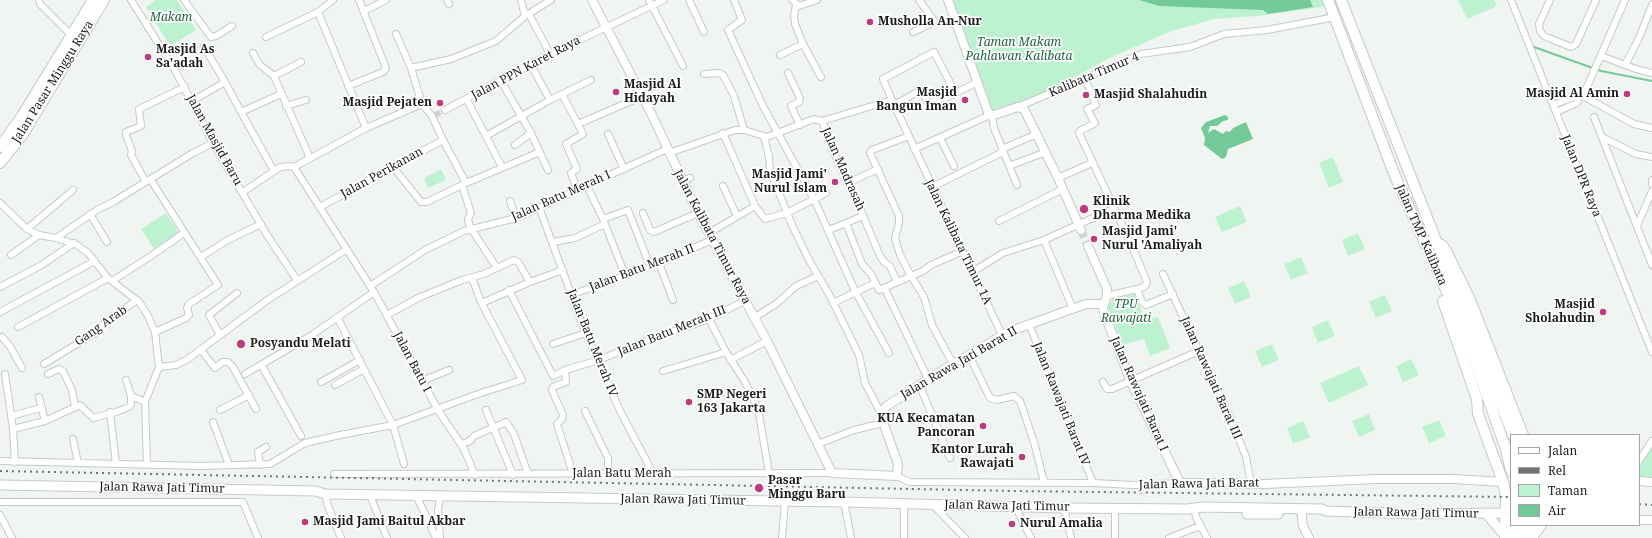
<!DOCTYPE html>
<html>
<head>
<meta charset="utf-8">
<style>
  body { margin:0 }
  #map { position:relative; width:1652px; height:538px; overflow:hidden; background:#f1f5f2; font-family:"Noto Serif",serif }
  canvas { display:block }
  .legend { position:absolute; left:1510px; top:434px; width:130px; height:92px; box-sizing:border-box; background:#fff; border:1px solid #a3a4a3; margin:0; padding:5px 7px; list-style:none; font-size:12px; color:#191b1a }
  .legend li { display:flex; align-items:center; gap:8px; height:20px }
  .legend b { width:20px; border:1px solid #a3a4a3 }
</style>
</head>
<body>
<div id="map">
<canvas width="1652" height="538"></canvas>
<ul class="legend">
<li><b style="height:5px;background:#fff"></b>Jalan</li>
<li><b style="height:5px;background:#727573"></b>Rel</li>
<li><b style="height:11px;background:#bdf2d1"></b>Taman</li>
<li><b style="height:11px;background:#72ca98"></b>Air</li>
</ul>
</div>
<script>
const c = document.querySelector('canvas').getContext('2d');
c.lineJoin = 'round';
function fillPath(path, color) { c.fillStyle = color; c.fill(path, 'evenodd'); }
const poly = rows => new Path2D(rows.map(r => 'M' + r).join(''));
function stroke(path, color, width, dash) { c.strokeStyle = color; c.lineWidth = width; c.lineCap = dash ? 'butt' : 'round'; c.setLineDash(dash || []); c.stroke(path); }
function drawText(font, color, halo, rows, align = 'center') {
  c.font = font + ' "Noto Serif",serif'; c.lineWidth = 3.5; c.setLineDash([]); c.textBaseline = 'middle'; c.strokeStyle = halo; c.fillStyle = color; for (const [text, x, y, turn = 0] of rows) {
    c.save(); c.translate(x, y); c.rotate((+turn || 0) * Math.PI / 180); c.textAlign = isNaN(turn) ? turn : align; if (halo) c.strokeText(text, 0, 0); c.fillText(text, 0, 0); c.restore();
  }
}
const green = poly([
  [156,0,177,0,196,30,170,46,146,7],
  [949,0,1328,0,1330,6,1257,16,1214,19,1169,32,1112,57,1018,107,992,116],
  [1458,0,1494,0,1497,6,1467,19],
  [1333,157,1343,182,1329,188,1319,163],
  [441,169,446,180,428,188,424,178],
  [1240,206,1247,222,1222,232,1215,217],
  [166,213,179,233,154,249,141,229],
  [1358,233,1365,249,1348,256,1342,240],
  [1301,257,1308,273,1291,280,1284,264],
  [1244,281,1251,297,1235,304,1228,288],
  [1136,294,1144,320,1158,317,1170,348,1150,356,1144,339,1122,345,1108,306,1113,298],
  [1385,295,1392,311,1376,318,1369,302],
  [1328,320,1335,336,1318,343,1312,327],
  [1272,344,1279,360,1262,367,1255,351],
  [1411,359,1419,375,1403,382,1396,366],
  [1359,366,1368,385,1329,403,1320,383],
  [1369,414,1375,430,1359,437,1352,421],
  [1439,420,1446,436,1429,443,1422,427],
  [1303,421,1310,437,1293,444,1287,428],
  [1652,446,1652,478,1639,478,1639,468]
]);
const water = poly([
  [1139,0,1310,0,1313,7,1268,14,1263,10,1159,6],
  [1225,115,1228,117,1228,120,1223,121,1217,126,1210,126,1208,133,1214,129,1223,134,1226,131,1230,132,1233,128,1246,122,1253,139,1228,149,1226,157,1222,159,1204,145,1205,138,1201,128,1206,122]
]);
const stream = poly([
  [1534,47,1601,71,1652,81]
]);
const minorTunnel = poly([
  [435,115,445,110]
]);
const tertiaryTunnel = poly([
  [1081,230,1088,246]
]);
const minor = poly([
  [39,0,40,4,71,35],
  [131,0,175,70,213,143,267,235,297,280],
  [184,0,211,37,216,36,232,26],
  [447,0,449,4],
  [521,0,525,16],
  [649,0,683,66],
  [689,0,704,32],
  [734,0,742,20,728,30,763,106,814,199,855,291,889,353],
  [792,0,799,6,817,0],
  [1511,0,1652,352],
  [1550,0,1539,24,1540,31,1544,36,1571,47,1576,44,1596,0],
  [796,5,794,16,795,24,803,44,821,77],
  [364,11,386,0],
  [318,12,366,128],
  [529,14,550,54],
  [913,32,935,22,919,0],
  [266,37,318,12,333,0],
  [204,47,225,82],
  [253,53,260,65,274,76],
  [780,55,803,44],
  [1601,56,1636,69,1652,73],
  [531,65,550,100],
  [1625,65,1639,38,1652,5],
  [411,68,451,59,496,41,525,16,551,0],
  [788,73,800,98,799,102,791,106,800,125],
  [704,74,719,73,723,75,734,96,744,130],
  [274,76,310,158],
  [274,76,301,62],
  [1085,79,1096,105,1087,109,1095,123,1080,131,1079,133,1131,244,1147,282,1145,286,1141,288,1107,296],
  [501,81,531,133,548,170],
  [348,86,383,72,386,68,359,0],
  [562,94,583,134,566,144,577,169,571,173,577,189],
  [1583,96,1634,124,1652,128],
  [467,100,502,167],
  [892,100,883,79,934,52,955,92],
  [192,101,225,82,241,112,281,94],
  [894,105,921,90,927,101,931,102,941,100,978,82],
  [1553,105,1574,97,1579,98],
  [286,106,306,100],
  [1018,107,1141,54,1190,47,1224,34,1267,30,1335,17],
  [445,110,550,54,664,0],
  [241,112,274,171],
  [1556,112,1577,103,1579,98,1583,96,1625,0],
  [992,116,994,128,1017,185],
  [1594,117,1652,265],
  [822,121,892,100,1002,335],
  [822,121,837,160,856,199,880,256,884,262,890,266,897,282],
  [578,124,643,96],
  [723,133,755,206,765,219,787,213,826,193],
  [608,134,624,169],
  [486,136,550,100,591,80],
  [909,136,872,150,870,153,899,216,899,223,895,238,900,255,911,276,924,297,932,325,953,364],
  [764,137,769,156,770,171,792,225,809,260,830,296,859,355,865,383,882,415],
  [1602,137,1636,154,1652,157],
  [940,138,954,166],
  [443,140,466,183],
  [515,145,531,133],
  [914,149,990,115],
  [1002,149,1037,134],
  [669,153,735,130,744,130,767,137,814,119,822,121],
  [1009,166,1046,152],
  [294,167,374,292,438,410,464,449,475,475],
  [393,167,421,202,427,202,466,183,540,152],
  [1058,178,1092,163],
  [151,180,218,285,189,304,187,308,189,315,186,318,155,332],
  [1652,180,1652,184],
  [682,181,690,178],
  [146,182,131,155,132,151,126,135,126,132,141,126,139,109,185,87],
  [848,183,878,169],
  [586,184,603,219,625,275],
  [462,185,471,213,468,219,470,227,497,268],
  [723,186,737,216],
  [932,187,1003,152],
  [243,192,280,167,289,166,294,167,366,128,422,104],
  [510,201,516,218],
  [0,203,27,229,39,235,56,238,77,245,88,253,108,278,139,302,147,314,155,332,159,367,145,402,147,464],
  [320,207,443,140,432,116,422,104,411,68,396,34],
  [539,207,581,321,620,411,654,475],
  [643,213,650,230,654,232,698,213],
  [90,214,107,242],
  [603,219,628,210,650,266],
  [999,221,1063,189],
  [846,223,862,264,871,274,879,290,923,271,931,265,963,251],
  [1637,226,1652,191],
  [27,229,73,190],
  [829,230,863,216],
  [709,233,755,206],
  [56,238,97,210,113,202,193,153,213,143],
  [1044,240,1073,309],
  [553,242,575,238,605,224],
  [11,255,39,235],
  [201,257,226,241,261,224],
  [659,263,673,300],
  [974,271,1003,253,1044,240,1113,209],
  [1163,274,1233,424,1246,457,1251,483],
  [112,281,151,256,184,233],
  [370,286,425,250,464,231,516,218,667,149],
  [0,287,40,266,74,243],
  [885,289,928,379],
  [509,290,553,376,565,370,599,360,645,341,709,319,746,300],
  [1137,290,1142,302,1146,305,1173,294],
  [571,295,659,263,712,240],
  [482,303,530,282],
  [833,303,875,283],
  [0,312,95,261],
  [387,315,418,298,462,280,484,274,514,260,518,262,530,282,563,270],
  [337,317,393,425,404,464],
  [755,317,776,304,796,286,818,276],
  [709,319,726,352,745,382,758,408,769,473],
  [1029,324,1093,483],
  [18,327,108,278],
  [220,335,209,315,237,293],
  [0,337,2,337,11,348,22,368],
  [553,344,586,333],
  [201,350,215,368,223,362,228,362,233,367,256,409],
  [969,355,990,398,997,400,1014,396,1020,401,1034,442,1044,482],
  [730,360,767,341],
  [44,364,95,333,105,322,137,300],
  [262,366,301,436],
  [159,367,176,365,188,359,266,301,347,249],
  [565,370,566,382,553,387,552,390,563,415,562,419,557,424,573,474],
  [663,371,726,352],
  [5,374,13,429,15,462],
  [48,374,59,369,63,371,72,390,75,406],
  [245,374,312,335,374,292],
  [126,380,131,396,145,402],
  [422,381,449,370],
  [321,382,360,360],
  [1103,382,1107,389,1112,389,1199,351],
  [919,384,950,458],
  [335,385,364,369],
  [39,397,45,421],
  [220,410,249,395],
  [486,410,513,475],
  [585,411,608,458,608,474],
  [110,412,116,464],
  [11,416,41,408],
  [213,422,229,465],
  [13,429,45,421,80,405,93,418,116,412,129,407,131,404,131,396],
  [73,439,78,463],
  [462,444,470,441,474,436,506,422,514,434,528,474],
  [818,444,854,430,883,423],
  [0,461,201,466,270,464,305,443,340,435,393,425,478,394,522,380,481,302,472,278],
  [1639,461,1652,441],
  [260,465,258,452,266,447],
  [334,474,832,473],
  [897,476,909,482,1093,483,1134,485,1180,483],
  [325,494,328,506,341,538],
  [370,495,387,538],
  [416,495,436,538],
  [0,502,243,502,258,538],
  [844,502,851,538],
  [933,505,965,538],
  [1015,506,1031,538],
  [1194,507,1196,517,1207,538],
  [1064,508,1071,538],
  [0,515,12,538],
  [440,538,438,511,440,495],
  [782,538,785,501],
  [904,538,904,505],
  [1115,538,1115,508],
  [1169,538,1200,526]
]);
const tertiary = poly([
  [592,0,651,113,698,213,767,341,832,473,897,476,898,464,882,419,883,410,888,405,953,364,1008,332,1086,304,1104,304],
  [948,0,989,115,994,115,1018,107,1024,109,1058,178,1081,230],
  [1088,246,1107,289,1107,296,1103,307,1104,313,1131,382,1180,483,1264,484,1375,479,1454,479,1503,482],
  [1639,481,1652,482],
  [1301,509,1303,526,1309,538],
  [1639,520,1652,520],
  [1533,538,1542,525]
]);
const secondary = poly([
  [0,485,316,491,325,494,844,502,1064,508,1188,509,1203,507,1322,509,1326,511,1418,514,1506,513],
  [1486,513,1505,536],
  [1247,514,1278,514]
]);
const primary = poly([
  [1328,0,1395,176,1461,323,1506,449,1511,471],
  [1341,0,1513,435],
  [0,147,22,116,93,0],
  [0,163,23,134,104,0],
  [1442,245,1447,253,1470,300,1523,435],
  [1443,301,1477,399,1478,414,1503,482,1506,497,1505,538],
  [1514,538,1515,525],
  [1523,538,1524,525],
  [1531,538,1531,525]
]);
const rail = poly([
  [0,471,1015,491,1511,497],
  [1639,504,1652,505]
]);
const markers = [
  [870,22,4,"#c13a7b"],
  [148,57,4,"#c13a7b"],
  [616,92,4,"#c13a7b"],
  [1627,94,4,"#c13a7b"],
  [1086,95,4,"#c13a7b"],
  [965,100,4,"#c13a7b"],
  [440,103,4,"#c13a7b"],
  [835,182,4,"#c13a7b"],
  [1084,209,5,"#c13a7b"],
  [1094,239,4,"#c13a7b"],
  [1603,312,4,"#c13a7b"],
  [241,344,5,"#c13a7b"],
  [689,402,4,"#c13a7b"],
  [983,426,4,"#c13a7b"],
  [1022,457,4,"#c13a7b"],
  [759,488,5,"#c13a7b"],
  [305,522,4,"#c13a7b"],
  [1012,524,4,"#c13a7b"]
];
const parkNames = [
  ["Makam",171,18],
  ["Taman Makam",1019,43],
  ["Pahlawan Kalibata",1019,57],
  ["TPU",1126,305],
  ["Rawajati",1126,319]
];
const poiNames = [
  ["Musholla An-Nur",878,22],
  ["Masjid As",156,50],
  ["Sa'adah",156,64],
  ["Masjid Al",624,85],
  ["Hidayah",624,99],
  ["Masjid",957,93,"right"],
  ["Bangun Iman",957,107,"right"],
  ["Masjid Al Amin",1619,94,"right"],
  ["Masjid Shalahudin",1094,95],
  ["Masjid Pejaten",432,103,"right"],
  ["Masjid Jami'",827,175,"right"],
  ["Nurul Islam",827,189,"right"],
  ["Klinik",1093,202],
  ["Dharma Medika",1093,216],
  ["Masjid Jami'",1102,232],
  ["Nurul 'Amaliyah",1102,246],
  ["Masjid",1595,305,"right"],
  ["Sholahudin",1595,319,"right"],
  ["Posyandu Melati",250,344],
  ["SMP Negeri",697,395],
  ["163 Jakarta",697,409],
  ["KUA Kecamatan",975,419,"right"],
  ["Pancoran",975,433,"right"],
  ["Kantor Lurah",1014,450,"right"],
  ["Rawajati",1014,464,"right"],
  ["Pasar",768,481],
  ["Minggu Baru",768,495],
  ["Masjid Jami Baitul Akbar",313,522],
  ["Nurul Amalia",1020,524]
];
const streetNames = [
  ["Jalan PPN Karet Raya",526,68,-28],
  ["Kalibata Timur 4",1094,75,-23],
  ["Jalan Pasar Minggu Raya",53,82,-58],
  ["Jalan Masjid Baru",214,140,61],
  ["Jalan Madrasah",843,169,66],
  ["Jalan Perikanan",382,173,-29],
  ["Jalan DPR Raya",1581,176,68],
  ["Jalan Batu Merah I",561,196,-24],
  ["Jalan TMP Kalibata",1421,235,66],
  ["Jalan Kalibata Timur Raya",712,237,62],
  ["Jalan Kalibata Timur 1A",958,242,64],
  ["Jalan Batu Merah II",642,268,-21],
  ["Gang Arab",101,326,-35],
  ["Jalan Batu Merah III",672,331,-22],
  ["Jalan Batu Merah IV",592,343,68],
  ["Jalan Batu I",412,362,62],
  ["Jalan Rawa Jati Barat II",959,363,-30],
  ["Jalan Rawajati Barat III",1211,378,66],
  ["Jalan Rawajati Barat I",1139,394,66],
  ["Jalan Rawajati Barat IV",1061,404,68],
  ["Jalan Batu Merah",622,474],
  ["Jalan Rawa Jati Barat",1199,484,-1],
  ["Jalan Rawa Jati Timur",162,488,1],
  ["Jalan Rawa Jati Timur",683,500,1],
  ["Jalan Rawa Jati Timur",1007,506,1],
  ["Jalan Rawa Jati Timur",1416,513,1]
];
fillPath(green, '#bdf2d1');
fillPath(water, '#72ca98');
stroke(stream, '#72ca98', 2);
stroke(minorTunnel, '#d1d4d2', 6, [6, 3]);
stroke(tertiaryTunnel, '#d1d4d2', 8, [8, 4]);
stroke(minor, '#c6c9c7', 8);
stroke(tertiary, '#c6c9c7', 10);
stroke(secondary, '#c6c9c7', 11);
stroke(primary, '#c6c9c7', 12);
stroke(minor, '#fff', 6);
stroke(tertiary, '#fff', 8);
stroke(secondary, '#fff', 9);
stroke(primary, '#fff', 10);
stroke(rail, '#727573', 2, [2, 4]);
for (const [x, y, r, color] of markers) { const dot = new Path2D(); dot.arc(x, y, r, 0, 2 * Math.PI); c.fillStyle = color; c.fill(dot); stroke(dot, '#fff', 1.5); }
drawText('italic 12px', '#216240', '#fff', parkNames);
drawText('bold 12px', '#191b1a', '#fff', poiNames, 'left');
drawText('12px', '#191b1a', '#fff', streetNames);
</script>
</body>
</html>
